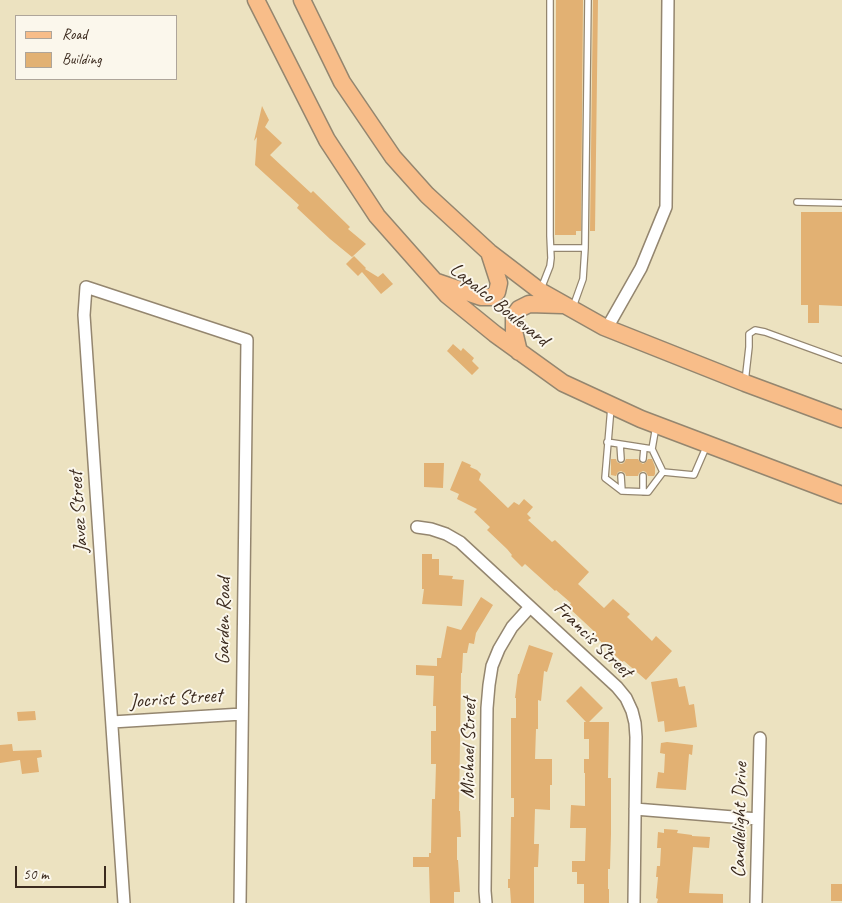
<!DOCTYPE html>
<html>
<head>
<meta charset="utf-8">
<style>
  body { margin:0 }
  #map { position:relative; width:842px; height:903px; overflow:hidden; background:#ece2c0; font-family:Caveat,sans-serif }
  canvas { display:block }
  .legend { position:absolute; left:15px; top:15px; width:162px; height:65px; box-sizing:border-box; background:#fbf7ec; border:1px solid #aea59a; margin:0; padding:6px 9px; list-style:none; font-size:15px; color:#3b2a1e }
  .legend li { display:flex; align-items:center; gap:10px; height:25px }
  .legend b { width:25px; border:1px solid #aea59a }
  .scale { position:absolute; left:15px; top:866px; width:91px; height:22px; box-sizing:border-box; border:2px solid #3b2a1e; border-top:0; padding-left:6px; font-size:15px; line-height:18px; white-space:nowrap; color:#3b2a1e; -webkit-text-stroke:4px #fbf7ec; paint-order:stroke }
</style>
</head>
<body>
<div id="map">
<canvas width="842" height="903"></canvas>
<ul class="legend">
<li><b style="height:6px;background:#f8bd89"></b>Road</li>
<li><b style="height:14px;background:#e2b173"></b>Building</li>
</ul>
<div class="scale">50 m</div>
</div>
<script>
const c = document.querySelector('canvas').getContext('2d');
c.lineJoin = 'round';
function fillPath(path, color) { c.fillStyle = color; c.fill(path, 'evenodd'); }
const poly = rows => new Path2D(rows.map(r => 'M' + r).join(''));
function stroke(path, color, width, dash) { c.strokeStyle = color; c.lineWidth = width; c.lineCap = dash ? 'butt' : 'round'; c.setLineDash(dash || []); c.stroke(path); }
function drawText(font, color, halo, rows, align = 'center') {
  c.font = font + ' Caveat,sans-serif'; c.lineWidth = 4; c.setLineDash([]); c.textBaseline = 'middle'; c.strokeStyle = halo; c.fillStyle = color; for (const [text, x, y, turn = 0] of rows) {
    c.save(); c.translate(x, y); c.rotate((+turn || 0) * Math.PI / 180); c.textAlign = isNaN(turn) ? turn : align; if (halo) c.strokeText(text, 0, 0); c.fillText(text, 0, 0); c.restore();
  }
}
const building = poly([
  [556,0,583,0,581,231,576,231,576,235,555,235],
  [593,0,598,0,595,231,590,231],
  [262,106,269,120,265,127,282,143,270,155,311,193,313,191,350,227,348,229,366,244,352,257,330,239,297,208,299,205,255,165,257,137,254,141],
  [801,212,842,212,842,306,819,305,819,323,808,323,808,305,801,305],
  [354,256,366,268,365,269,378,277,383,273,393,284,381,294,362,272,358,276,346,264],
  [453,344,461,351,463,348,474,358,472,361,479,368,472,375,447,351],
  [611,459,616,459,617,462,621,464,624,463,626,459,638,459,640,462,643,464,646,462,648,459,652,459,655,467,655,474,654,476,648,476,646,472,643,471,639,473,638,476,626,476,625,473,621,471,618,472,616,476,611,475],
  [462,461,471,465,470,467,477,470,481,474,479,480,508,508,514,502,519,505,524,499,533,507,527,514,531,518,528,520,552,542,555,540,589,572,578,584,604,608,613,599,630,614,627,617,652,641,656,636,672,651,646,680,624,661,622,662,595,636,597,634,568,607,571,603,556,590,555,591,525,564,522,567,511,556,512,555,507,549,487,530,490,527,474,512,477,509,457,499,459,494,450,490],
  [424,463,444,463,443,488,424,487],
  [422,554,432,554,432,559,439,559,439,575,453,576,452,579,464,580,462,606,422,604,424,589,422,589],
  [481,597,493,605,476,633,474,644,469,643,467,653,463,653,462,673,461,673,459,811,460,811,461,837,457,837,457,860,458,860,460,892,454,892,454,903,430,903,429,867,413,867,413,857,429,857,429,853,431,853,432,799,435,799,436,764,431,764,431,731,436,731,436,706,433,706,434,676,416,675,416,665,437,666,437,658,441,658,447,626,461,630],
  [529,645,553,653,547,672,544,671,541,701,538,700,538,729,536,729,535,759,552,759,552,785,550,785,550,810,535,809,534,844,539,844,538,867,534,867,534,903,511,903,510,888,508,888,508,879,510,879,511,817,514,817,514,798,511,798,511,718,516,718,516,698,515,698,518,674,519,674],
  [677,678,679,687,685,686,689,705,694,704,697,727,665,732,664,721,658,722,651,682],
  [581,686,603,708,589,722,609,722,608,778,611,778,611,834,610,869,608,869,608,889,609,889,609,903,584,903,584,884,577,884,577,872,572,872,572,861,585,861,586,828,570,828,571,805,585,806,585,773,584,773,584,759,589,759,589,739,584,739,584,722,586,722,566,701],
  [35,711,36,720,18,721,17,712],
  [667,742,693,745,692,755,689,754,686,790,656,788,658,772,664,773,665,754,660,753,661,743],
  [12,744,13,751,41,750,42,757,37,758,39,772,22,774,20,760,0,763,0,745],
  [664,829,678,830,677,833,692,835,692,836,710,837,709,848,693,847,689,893,723,894,723,903,657,903,658,899,656,898,658,877,656,877,657,866,660,866,661,848,657,848,658,832,664,833],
  [831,884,842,884,842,901,831,901]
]);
const service = poly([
  [797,202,842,203],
  [551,248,585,248,583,279,573,307],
  [585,248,588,0],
  [541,289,550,266,551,258,550,236,550,0],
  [745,382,749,347,749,334,755,330,765,332,842,360],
  [611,407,605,478,622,491,648,492,663,472,694,475,707,445],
  [656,426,652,449,663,472],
  [607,442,652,449],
  [620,444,621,459],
  [643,459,644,448],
  [621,476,622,491],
  [643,476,643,492]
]);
const minor = poly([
  [607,328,641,268,666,207,668,0],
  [417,527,431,529,446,534,460,542,617,687,626,698,632,711,635,723,636,737,634,903],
  [112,722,242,714],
  [635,809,758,819],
  [124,903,84,315,86,287,247,340,240,903],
  [486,903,485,891,487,708,489,685,492,666,499,649,512,627,530,607],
  [756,903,760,738]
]);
const primary = poly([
  [256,0,327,140,377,216,447,295,495,334,563,383,641,419,842,495],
  [302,0,342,82,393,157,427,195,489,252,540,291,604,327,745,383,842,419],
  [437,282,481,297,492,297,497,292,499,283,489,252],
  [519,352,514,331,514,316,519,309,529,304,562,305]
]);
const streetNames = [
  ["Lapalco Boulevard",499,305,39],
  ["Javez Street",79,512,-94],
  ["Garden Road",224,621,-89],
  ["Francis Street",593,640,44],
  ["Jocrist Street",176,699,-4],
  ["Michael Street",469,748,-89],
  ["Candlelight Drive",740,820,-89]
];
fillPath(building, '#e2b173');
stroke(service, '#94866f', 8);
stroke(minor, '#94866f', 14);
stroke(primary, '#94866f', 19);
stroke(service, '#fff', 5.5);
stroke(minor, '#fff', 11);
stroke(primary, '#f8bd89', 16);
drawText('20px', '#3b2a1e', '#fbf7ec', streetNames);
</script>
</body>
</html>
